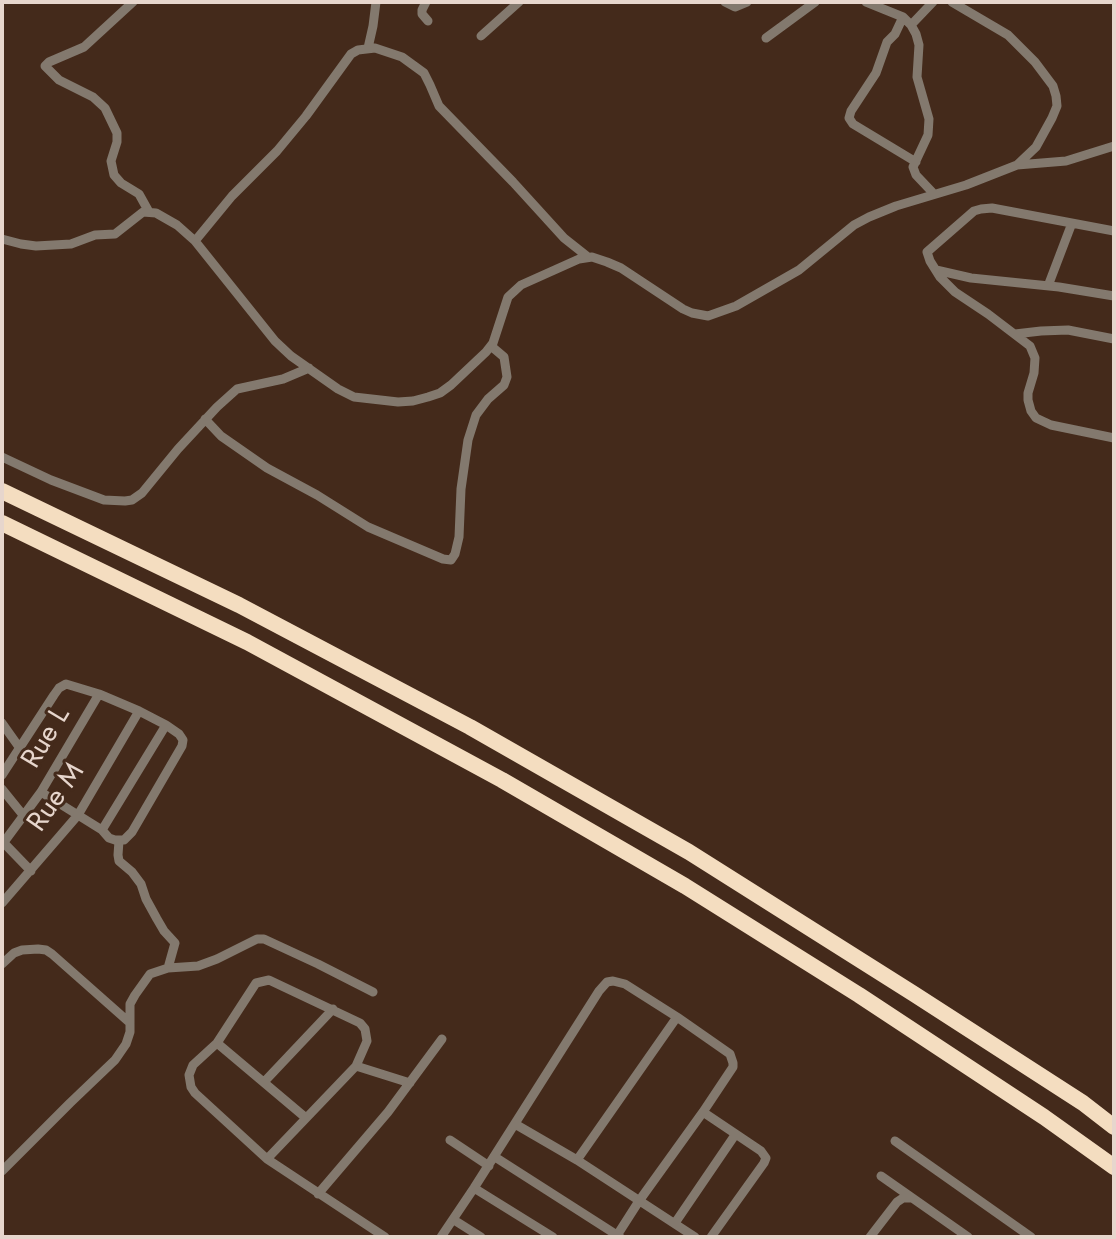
<!DOCTYPE html>
<html>
<head>
<meta charset="utf-8">
<style>
  body { margin:0 }
  #map { position:relative; width:1116px; height:1239px; overflow:hidden; background:#442a1b; font-family:Jost,sans-serif }
  canvas { display:block }
  .frame { position:absolute; inset:0; border:4px solid #e7d6cd; pointer-events:none }
</style>
</head>
<body>
<div id="map">
<canvas width="1116" height="1239"></canvas>
<div class="frame"></div>
</div>
<script>
const c = document.querySelector('canvas').getContext('2d');
c.lineJoin = 'round';
const poly = rows => new Path2D(rows.map(r => 'M' + r).join(''));
function stroke(path, color, width, dash) { c.strokeStyle = color; c.lineWidth = width; c.lineCap = dash ? 'butt' : 'round'; c.setLineDash(dash || []); c.stroke(path); }
function drawText(font, color, halo, rows, align = 'center') {
  c.font = font + ' Jost,sans-serif'; c.lineWidth = 6; c.setLineDash([]); c.textBaseline = 'middle'; c.strokeStyle = halo; c.fillStyle = color; for (const [text, x, y, turn = 0] of rows) {
    c.save(); c.translate(x, y); c.rotate((+turn || 0) * Math.PI / 180); c.textAlign = isNaN(turn) ? turn : align; if (halo) c.strokeText(text, 0, 0); c.fillText(text, 0, 0); c.restore();
  }
}
const minor = poly([
  [133,2,84,47,49,62,45,66,59,80,93,97,105,108,117,133,117,142,111,161,114,175,121,183,139,194,149,212],
  [426,2,422,10,422,14,428,21],
  [725,2,735,7,747,2],
  [866,2,903,17,911,25,916,34,919,45,917,77,929,119,928,135,913,167,916,175,934,194],
  [903,17,895,34,887,42,876,73,851,111,849,118,853,124,916,162],
  [911,25,933,2],
  [481,36,519,2],
  [766,38,815,2],
  [368,48,373,26,376,2],
  [1017,165,1066,161,1114,146],
  [1114,231,992,208,981,209,974,211,927,252,930,261,940,277,955,292,988,314,1030,346,1035,358,1034,373,1028,393,1028,400,1031,411,1036,418,1051,425,1114,438],
  [2,239,21,244,36,246,71,244,95,235,115,234,143,212,156,213,177,225,195,241,275,341,291,356,338,389,354,397,398,402,413,401,428,397,440,393,451,385,486,352,493,343,508,297,521,285,579,259,592,257,607,262,621,268,683,309,692,313,708,316,736,306,799,270,854,225,869,217,896,206,966,185,1017,165,1036,147,1052,118,1057,106,1056,96,1053,86,1035,62,1008,35,952,2],
  [195,241,232,196,277,151,306,116,351,54,358,50,375,48,402,57,424,73,430,85,439,106,513,182,564,238,588,257],
  [936,270,971,278,1059,287,1114,296],
  [1048,286,1072,223],
  [1015,334,1041,331,1068,330,1114,339],
  [205,419,221,436,267,468,317,495,368,527,443,559,451,560,455,554,459,537,461,489,468,440,476,415,488,399,504,385,507,377,504,357,491,346],
  [2,457,51,480,104,500,125,501,132,500,142,493,178,449,217,407,237,389,283,379,309,368],
  [2,723,19,747],
  [2,775,54,695,59,688,66,684,99,694,139,711,166,725,179,734,183,740,182,746,132,832,124,840,115,840,109,838,102,830,41,792],
  [2,789,23,815],
  [102,830,166,725],
  [2,841,31,871],
  [4,842,41,792,99,694],
  [2,903,78,815,139,711],
  [2,964,14,953,22,950,38,949,46,950,52,954,130,1023],
  [168,968,198,966,217,959,257,939,264,939,318,964,373,992],
  [217,1043,306,1118],
  [356,1066,410,1083],
  [264,1082,333,1009],
  [703,1112,761,1151,766,1158,764,1163,711,1237],
  [515,1124,577,1160,695,1237],
  [450,1140,489,1166],
  [895,1141,1031,1237],
  [495,1157,620,1237],
  [267,1159,356,1066,367,1041,365,1029,360,1023,269,980,256,983,217,1043,193,1065,189,1075,191,1087,195,1093,267,1159,385,1237],
  [577,1160,677,1017],
  [2,1171,70,1103,115,1060,126,1044,130,1032,130,1004,135,995,150,974,168,968,175,943,164,931,157,919,146,899,141,884,132,872,119,861,118,855,119,841],
  [881,1176,968,1237],
  [474,1188,553,1237],
  [318,1194,388,1112,442,1039],
  [454,1220,481,1237],
  [675,1223,735,1135],
  [441,1237,474,1188,599,991,607,982,613,981,625,984,677,1017,730,1054,733,1063,733,1067,703,1112,639,1201,616,1237],
  [870,1237,897,1202,903,1198,912,1198]
]);
const motorway = poly([
  [2,491,239,605,470,727,689,852,914,994,1083,1103,1114,1127],
  [2,523,247,642,502,780,685,886,859,995,1044,1117,1114,1167]
]);
const streetNames = [
  ["Rue L",47,738,-59],
  ["Rue M",57,798,-55]
];
stroke(minor, '#83796e', 9);
stroke(motorway, '#f4ddc0', 16);
drawText('28px', '#e7d6cd', '#442a1b', streetNames);
</script>
</body>
</html>
